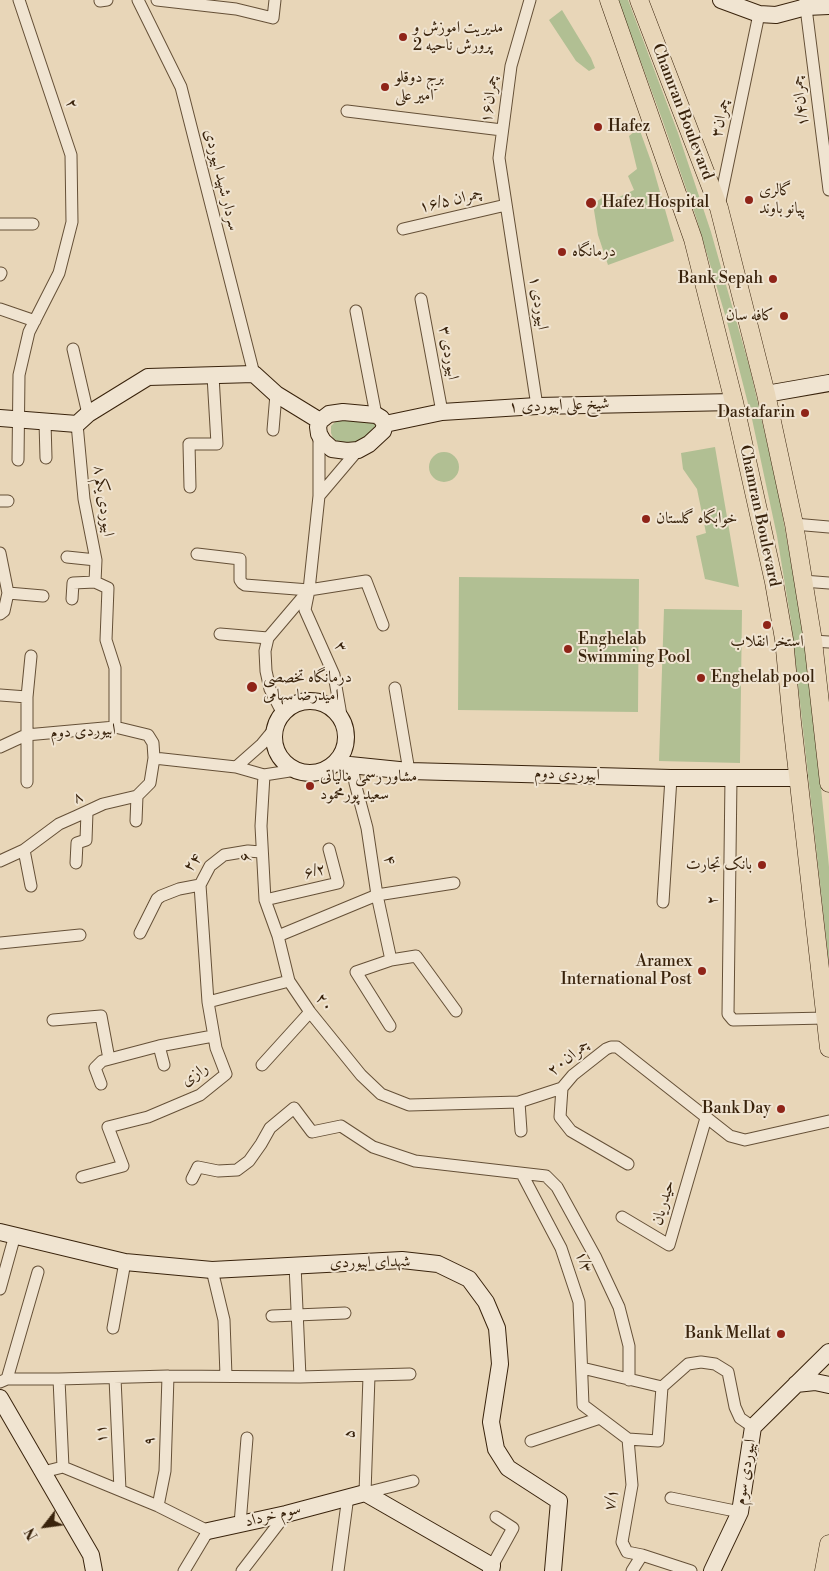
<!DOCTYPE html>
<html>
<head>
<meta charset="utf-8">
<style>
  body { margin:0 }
  #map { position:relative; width:829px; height:1571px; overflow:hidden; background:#e8d6b8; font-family:"Libre Bodoni",serif }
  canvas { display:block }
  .north { position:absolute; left:20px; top:1501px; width:50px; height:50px; -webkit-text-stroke:4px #f0e4d1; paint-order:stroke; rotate:240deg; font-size:14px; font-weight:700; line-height:20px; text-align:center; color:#39230c }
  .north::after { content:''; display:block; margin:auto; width:18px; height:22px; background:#39230c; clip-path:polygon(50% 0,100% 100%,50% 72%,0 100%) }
</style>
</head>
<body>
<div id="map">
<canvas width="829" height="1571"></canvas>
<div class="north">N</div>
</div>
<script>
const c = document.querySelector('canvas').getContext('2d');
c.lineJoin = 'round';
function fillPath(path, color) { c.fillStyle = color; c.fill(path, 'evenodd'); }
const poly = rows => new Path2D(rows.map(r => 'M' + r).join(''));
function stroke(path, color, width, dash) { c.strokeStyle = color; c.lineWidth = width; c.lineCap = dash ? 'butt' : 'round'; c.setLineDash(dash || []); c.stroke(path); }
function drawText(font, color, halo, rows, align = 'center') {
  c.font = font + ' "Libre Bodoni",Amiri,serif'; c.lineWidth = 4; c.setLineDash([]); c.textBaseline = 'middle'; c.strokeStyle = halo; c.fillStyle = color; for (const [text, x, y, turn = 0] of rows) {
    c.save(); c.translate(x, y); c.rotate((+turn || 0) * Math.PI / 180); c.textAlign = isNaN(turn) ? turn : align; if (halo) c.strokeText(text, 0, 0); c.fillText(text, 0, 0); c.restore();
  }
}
const green = poly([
  [618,0,628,0,678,133,711,232,750,369,778,491,802,623,816,738,829,867,829,964,791,621,777,536,752,419,726,318,696,217,662,119],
  [562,10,591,58,595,68,589,71,576,61,549,20],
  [639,128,652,164,674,241,608,265,598,235,593,204,606,195,617,198,634,190,628,176,637,169,629,136],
  [337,420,375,421,378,428,355,444,341,444,333,438,331,433,331,426],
  [715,447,739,587,705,579,696,536,706,533,697,489,683,469,681,453],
  '429 467a15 15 0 1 1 30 0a15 15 0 1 1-30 0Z',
  [459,577,639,579,638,712,458,710],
  [664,609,742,610,740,763,659,761]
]);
const street = poly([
  [138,0,181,87,254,374],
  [157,0,236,9,273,18,275,0],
  [530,0,511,66,499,158,537,406],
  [805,0,829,190],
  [100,1,107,0],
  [347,111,502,130],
  [719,206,759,14],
  [0,224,33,224],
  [403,229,506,205],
  [0,275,1,273],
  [421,299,442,412],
  [0,309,35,321],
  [356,311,376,415],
  [73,349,88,414],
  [45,422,46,458],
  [77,424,84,499,96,560,95,582],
  [273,430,276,394],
  [319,434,319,496,309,590,305,610,334,675,342,721],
  [18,460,19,375,29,332,59,273,72,222,71,155,19,0],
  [190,487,189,444,217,444,213,376],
  [319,496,358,450],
  [0,501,8,501],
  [794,524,829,527],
  [0,553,8,593,4,611,0,614],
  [197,554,240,559,240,580,242,583,245,585,309,590,366,581,383,625],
  [67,557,96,560],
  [803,581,829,583],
  [8,593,43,596],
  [72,599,73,583,95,582,108,588,106,640,115,668,115,727],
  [220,634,268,638],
  [813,641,829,642],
  [395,688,409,771],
  [0,695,27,697],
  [283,714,270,689,266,671,265,651,268,638,308,591],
  [0,747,26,735,115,727,148,735,153,743,154,758,236,767,264,775,296,770],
  [352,765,355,783,367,828,377,895,391,960],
  [236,767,262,744,276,727],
  [264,775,261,826,265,900,278,936,289,981,310,1012,361,1075,381,1094,409,1105,519,1102,562,1088,573,1075,606,1049,611,1047,617,1047,730,1136,745,1140,829,1121],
  [731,778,728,1014,733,1020,826,1018],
  [27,782,27,697,31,656],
  [136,821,137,796],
  [24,850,31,886],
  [0,861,24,850,59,824,77,816,103,804,137,796,150,783,154,758],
  [76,863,77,843,86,840,87,812],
  [265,900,338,883,329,849],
  [663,902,671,778],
  [140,933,157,899,161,896,179,889,200,885,210,866,224,855,248,851,261,852],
  [278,936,377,895,454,883],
  [0,943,80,935],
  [208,1002,289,981],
  [53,1020,101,1016,109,1059],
  [390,1026,356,972,391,960,416,956,456,1011],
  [159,1046,164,1065],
  [262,1065,310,1012],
  [101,1084,95,1068,102,1061,159,1046,213,1036],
  [562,1088,560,1117,571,1131,628,1164],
  [519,1102,521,1131],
  [522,1174,561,1248,579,1302,583,1405,628,1439],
  [82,1177,123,1166,108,1127,148,1117,200,1095,226,1074,216,1048,208,1002,200,885],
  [192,1179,198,1167,218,1171,237,1170,249,1161,261,1144,270,1128,294,1108,312,1132,341,1126,373,1147,415,1161,546,1176,557,1187,596,1258,619,1307,629,1346,629,1380],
  [622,1217,669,1245,706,1118],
  [295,1265,300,1377],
  [212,1270,224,1320,226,1376],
  [0,1289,15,1235],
  [272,1316,345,1313],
  [113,1328,125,1262],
  [582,1368,662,1387],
  [369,1376,365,1493,413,1481],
  [115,1378,120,1490],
  [7,1379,38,1272],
  [59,1379,63,1467],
  [0,1382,7,1379,59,1379,168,1376,300,1377,410,1374],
  [628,1439,658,1441,662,1387,688,1364,701,1362,715,1364,728,1372,735,1407,740,1418,753,1427],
  [628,1439,632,1485,622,1542,627,1552,642,1555],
  [531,1441,600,1418],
  [40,1468,43,1472,63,1467,158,1506,208,1531,184,1571],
  [671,1498,740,1512],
  [158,1506,165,1471,168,1376],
  [240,1524,247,1438],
  [492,1566,513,1528,496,1517],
  [242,1571,286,1514],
  [338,1571,348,1496],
  [632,1571,642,1555,691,1571]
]);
const secondary = poly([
  [721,0,759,14,776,15,806,7,829,6],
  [766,394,829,383],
  [343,412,376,415,381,418,385,424,383,431,369,444,358,450,347,451,332,449,323,441,319,434,318,427,320,421,329,414,343,412],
  [0,418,77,424,88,414,148,377,254,374,276,394,320,421],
  [385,424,442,412,537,406,734,402],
  '274 737a36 36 0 1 1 72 0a36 36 0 1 1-72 0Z',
  [340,764,409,771,671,778,799,778],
  [0,1232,125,1262,212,1270,402,1260,438,1264,469,1279,486,1302,497,1328,500,1364,491,1422,496,1449,508,1468,559,1501,553,1571],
  [796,1384,815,1382,829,1385],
  [0,1398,91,1555,94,1571],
  [208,1531,286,1514,365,1493,492,1566,491,1571],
  [712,1571,740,1512,753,1427,829,1352]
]);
const primary = poly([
  [609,0,693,239,734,402,774,582,784,639,792,722,829,1048],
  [639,0,719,208,766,394,794,524,813,641,829,783],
  [824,1571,829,1544]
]);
const markers = [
  [403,37,5,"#8f2418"],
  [385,87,5,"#8f2418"],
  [598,127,5,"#8f2418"],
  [749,200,5,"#8f2418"],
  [591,203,6,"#8f2418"],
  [562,252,5,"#8f2418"],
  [773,279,5,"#8f2418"],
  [784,316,5,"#8f2418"],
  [805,413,5,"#8f2418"],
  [646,519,5,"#8f2418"],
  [767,625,5,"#8f2418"],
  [568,649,5,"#8f2418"],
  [701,678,5,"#8f2418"],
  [252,687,6,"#8f2418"],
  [310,786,5,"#8f2418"],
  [762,865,5,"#8f2418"],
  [702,971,5,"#8f2418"],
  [781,1109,5,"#8f2418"],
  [781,1334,5,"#8f2418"]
];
const poiNames = [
  ["مدیریت اموزش و",413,28],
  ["پرورش ناحیه 2",413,46],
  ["برج دوقلو",395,78],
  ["امیر علی",395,96],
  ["Hafez",608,127],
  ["گالری",759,191],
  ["پیانو باوند",759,209],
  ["Hafez Hospital",602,203],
  ["درمانگاه",572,252],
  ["Bank Sepah",763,279,"right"],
  ["کافه سان",774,316,"right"],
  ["Dastafarin",795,413,"right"],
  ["خوابگاه گلستان",656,519],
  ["Enghelab",578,640],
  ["Swimming Pool",578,658],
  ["استخر انقلاب",767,642,"center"],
  ["درمانگاه تخصصی",263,678],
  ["امیدرضا سهامی",263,696],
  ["Enghelab pool",711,678],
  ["مشاور رسمی مالیاتی",320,777],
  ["سعید پورمحمود",320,795],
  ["بانک تجارت",752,865,"right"],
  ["Aramex",692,962,"right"],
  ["International Post",692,980,"right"],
  ["Bank Day",771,1109,"right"],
  ["Bank Mellat",771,1334,"right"]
];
const streetNames = [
  ["چمران۱۶",490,99,-82],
  ["چمران۱/۴",801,101,-97],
  ["۲",71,104,72],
  ["Chamran Boulevard",682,112,69],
  ["چمران۳",721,118,-78],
  ["سردار شهید ابیوردی",221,180,76],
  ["۱۶/۵ چمران",451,201,-13],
  ["۱ ابیوردی",538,303,81],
  ["۳ ابیوردی",448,353,80],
  ["شیخ علی ابیوردی ۱",559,406,-2],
  ["۸ ابیوردی یکم",103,501,82],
  ["Chamran Boulevard",759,516,78],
  ["۳",340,647,65],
  ["ابیوردی دوم",83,732,-3],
  ["ابیوردی دوم",567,775,2],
  ["۸",78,798,-25],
  ["۶",246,857,-94],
  ["۴",389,860,81],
  ["۲۴",193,863,-50],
  ["۶/۲",315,872,-14],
  ["۲",713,900,-89],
  ["۲۰",324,1003,53],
  ["چمران۲۰",569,1058,-39],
  ["رازی",195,1075,-34],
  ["حیدریان",664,1203,-74],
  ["۱/۳",583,1262,72],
  ["شهدای ابیوردی",370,1263,-1],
  ["۱۱",102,1434,-92],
  ["۵",350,1434,-88],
  ["۹",150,1441,-88],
  ["ابیوردی سوم",746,1472,-81],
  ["۷/۱",612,1500,-79],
  ["سوم خرداد",273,1516,-14]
];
fillPath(green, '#b1bf93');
stroke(street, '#655037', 13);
stroke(secondary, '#39230c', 18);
stroke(primary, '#39230c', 19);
stroke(street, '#f0e4d1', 11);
stroke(secondary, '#f0e4d1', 16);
stroke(primary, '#e8d6b8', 18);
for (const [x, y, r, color] of markers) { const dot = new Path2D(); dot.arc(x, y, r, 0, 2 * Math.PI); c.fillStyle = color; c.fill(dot); stroke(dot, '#f0e4d1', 2); }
drawText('16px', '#39230c', '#f0e4d1', poiNames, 'left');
drawText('16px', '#39230c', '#f0e4d1', streetNames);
</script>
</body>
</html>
